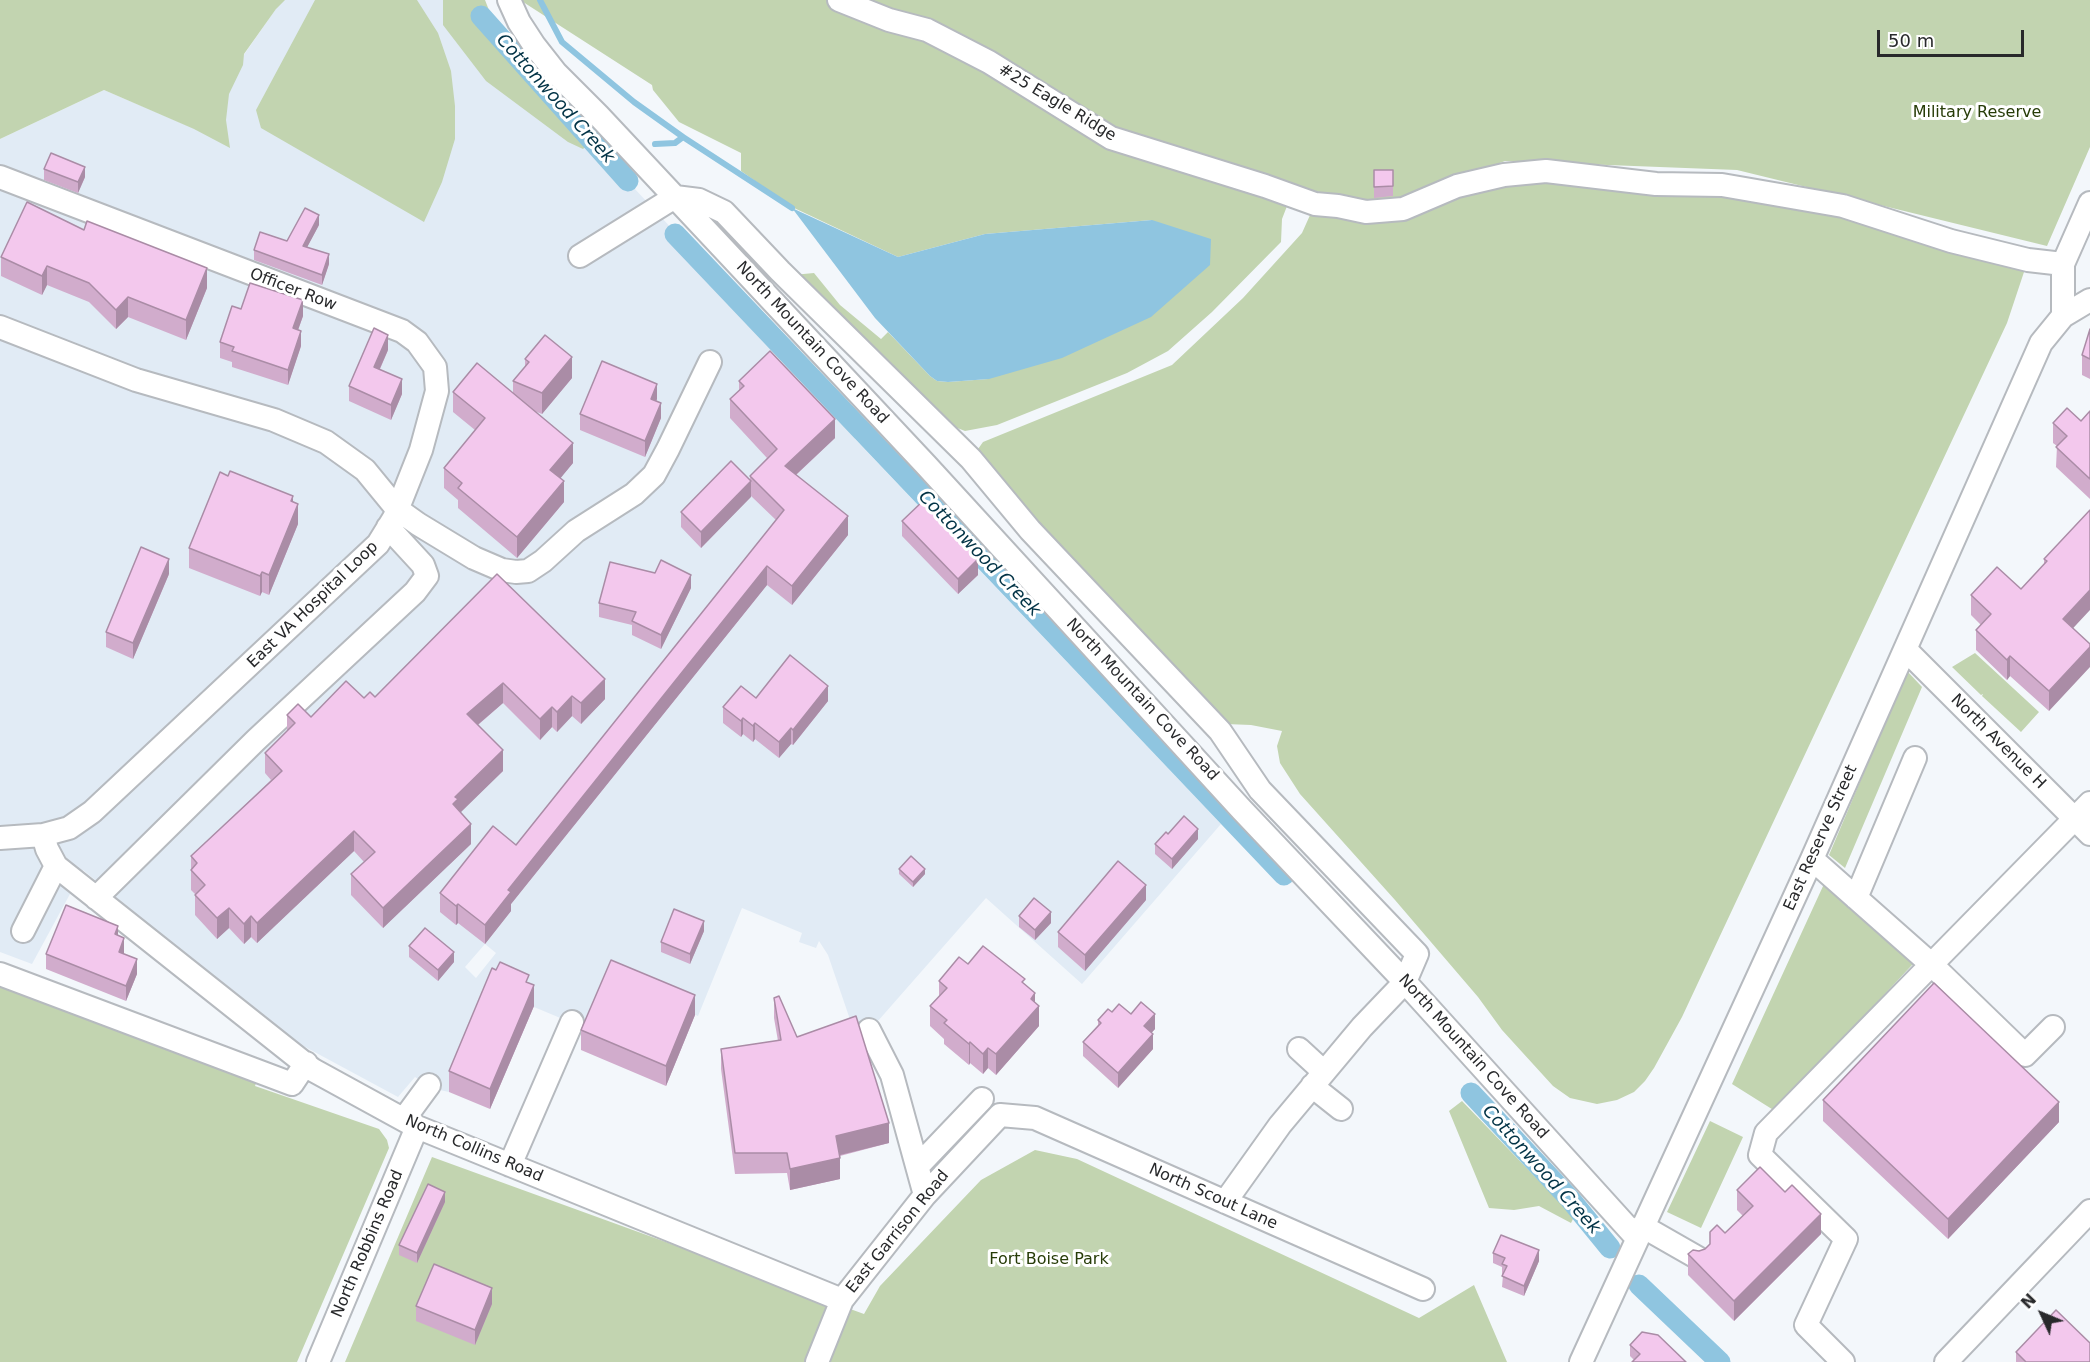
<!DOCTYPE html>
<html>
<head>
<meta charset="utf-8">
<style>
  body { margin:0 }
  #map { position:relative; width:2090px; height:1362px; overflow:hidden; background:#f3f7fb; font-family:"DejaVu Sans",sans-serif }
  canvas { display:block }
  .north { position:absolute; left:2012px; top:1284px; width:60px; height:60px; -webkit-text-stroke:4px #fff; paint-order:stroke; rotate:314deg; font-size:16px; font-weight:700; line-height:24px; text-align:center; color:#28292b }
  .north::after { content:''; display:block; margin:auto; width:21px; height:27px; background:#28292b; clip-path:polygon(50% 0,100% 100%,50% 72%,0 100%) }
  .scale { position:absolute; left:1877px; top:30px; width:147px; height:27px; box-sizing:border-box; border:3px solid #28292b; border-top:0; padding-left:8px; font-size:18px; line-height:21px; white-space:nowrap; color:#28292b; -webkit-text-stroke:4px #fff; paint-order:stroke }
</style>
</head>
<body>
<div id="map">
<canvas width="2090" height="1362"></canvas>
<div class="north">N</div>
<div class="scale">50 m</div>
</div>
<script>
const c = document.querySelector('canvas').getContext('2d');
c.lineJoin = 'round';
function fillPath(path, color) { c.fillStyle = color; c.fill(path, 'evenodd'); }
const poly = rows => new Path2D(rows.map(r => 'M' + r).join(''));
function stroke(path, color, width, dash) { c.strokeStyle = color; c.lineWidth = width; c.lineCap = dash ? 'butt' : 'round'; c.setLineDash(dash || []); c.stroke(path); }
function drawText(font, color, halo, rows, align = 'center') {
  c.font = font + ' "DejaVu Sans",sans-serif'; c.lineWidth = 6; c.setLineDash([]); c.textBaseline = 'middle'; c.strokeStyle = halo; c.fillStyle = color; for (const [text, x, y, turn = 0] of rows) {
    c.save(); c.translate(x, y); c.rotate((+turn || 0) * Math.PI / 180); c.textAlign = isNaN(turn) ? turn : align; if (halo) c.strokeText(text, 0, 0); c.fillText(text, 0, 0); c.restore();
  }
}
const built = poly([
  [282,0,468,0,475,17,860,431,855,439,1221,824,1082,984,986,898,863,1038,856,1037,828,955,819,941,816,948,799,942,802,933,742,908,698,1016,611,977,589,1030,491,989,449,1092,435,1089,415,1077,398,1097,283,1035,83,870,32,964,0,952,0,139,104,90,193,128],
  [485,944,496,953,476,978,465,967]
]);
const green = poly([
  [0,0,285,0,276,9,244,54,243,65,229,94,226,120,230,148,194,129,104,90,0,139],
  [315,0,417,0,438,33,451,71,455,106,455,139,442,182,424,222,261,128,256,110],
  [443,0,485,0,494,23,516,59,592,141,583,149,568,142,486,81,443,25],
  [520,0,2090,0,2090,147,2047,246,1737,170,1505,161,1390,203,1294,188,1282,219,1281,242,1212,312,1168,351,1127,373,997,425,965,431,937,420,793,275,814,273,840,305,881,339,888,332,930,376,937,381,948,382,988,379,1152,220,985,234,898,257,792,207,741,171,741,153,679,122,653,90,652,85],
  [1504,175,1722,185,2028,260,2007,323,1682,1017,1654,1068,1645,1081,1634,1092,1617,1100,1597,1104,1570,1098,1553,1086,1502,1030,1478,997,1395,900,1300,794,1280,763,1277,746,1282,731,1251,725,1226,724,971,459,983,442,1172,365,1243,298,1302,233,1315,204,1366,212],
  [1975,653,2039,712,2021,732,1982,696,1983,694,1981,695,1952,667],
  [1907,671,1922,687,1845,868,1829,855],
  [1824,884,1913,964,1775,1111,1732,1084],
  [0,962,263,1064,255,1086,379,1129,387,1140,389,1148,297,1362,0,1362],
  [1462,1101,1574,1217,1571,1223,1539,1206,1514,1210,1489,1208,1449,1111],
  [1710,1121,1743,1137,1701,1228,1667,1212],
  [1035,1150,1077,1159,1419,1318,1474,1285,1507,1362,345,1362,432,1157,864,1314,880,1286,981,1180]
]);
const water = poly([
  [792,208,898,257,985,234,1152,220,1211,239,1210,265,1151,317,1062,358,989,379,948,382,937,381,930,376,875,318]
]);
const stream = poly([
  [540,0,562,42,634,102,683,137],
  [655,144,675,143,683,137,792,208]
]);
const canal = poly([
  [481,16,628,181],
  [675,234,1284,875],
  [1471,1093,1570,1199,1610,1248],
  [1639,1285,1720,1362]
]);
const minor = poly([
  [509,0,519,22,534,45,556,73,598,115,926,465,1242,810,1405,982,1637,1238],
  [839,0,889,20,927,30,989,62,1111,138,1265,186,1315,204,1338,206,1366,212,1403,209,1457,186,1504,175,1546,171,1656,184,1722,185,1843,206,1951,241,2028,260,2063,264],
  [0,177,402,331,417,342,435,367,437,391,421,450,394,518,378,544,92,812,69,828,43,835,0,838],
  [580,256,675,197,699,200,724,212,780,271,971,459,1030,530,1220,731,1260,790,1417,954,1405,982,1362,1027,1280,1125,1225,1202],
  [2063,316,2063,264,2090,203],
  [0,327,136,380,274,420,326,442,365,470,397,509,418,524,474,558,502,570,516,572,528,571,543,561,576,531,634,494,654,475,668,449,710,362],
  [1906,650,2090,834],
  [43,835,47,849,56,866,313,1070,417,1127,842,1300],
  [1812,859,1932,965,2025,1055,2053,1027],
  [96,898,256,740,415,592,427,576,423,565,388,527],
  [1856,898,1915,758],
  [23,931,56,866],
  [0,974,292,1084,306,1063],
  [869,1030,892,1075,925,1195],
  [1299,1049,1324,1072],
  [1312,1086,1341,1109],
  [404,1119,429,1085],
  [510,1165,572,1022],
  [918,1166,982,1099],
  [1642,1226,1698,1258],
  [318,1362,417,1127],
  [817,1362,842,1300,925,1195,1000,1115,1035,1118,1423,1289],
  [1581,1362,1812,859,2041,343,2063,316,2090,300],
  [1843,1362,1806,1325,1846,1239,1760,1155,1766,1133,2090,803],
  [1946,1362,2090,1211]
]);
const wall = poly([
  [44,169,85,177,78,193,44,180],
  [1374,170,1393,170,1393,196,1374,198],
  [319,225,307,247,329,264,322,285,254,260,254,250,287,241],
  [84,230,207,288,186,340,128,317,116,329,89,302,47,285,42,295,1,276,1,257],
  [241,309,303,316,298,330,301,346,288,385,232,367,232,362,220,358,220,342],
  [2090,329,2090,379,2082,375,2082,355],
  [388,350,380,369,402,394,391,420,349,401,349,386],
  [525,359,572,378,542,414,534,411,573,463,560,478,564,502,517,558,458,508,458,500,444,488,444,468,475,430,453,412,453,392,513,393,513,381,525,367],
  [739,381,835,438,796,475,848,535,792,605,767,585,511,904,511,911,485,944,458,923,456,925,440,912,440,893,516,845,776,520,751,496,701,548,681,527,681,512,750,480,750,476,767,458,730,418,730,399,739,391],
  [657,399,656,401,661,418,645,457,580,430,580,414],
  [2090,411,2090,499,2056,467,2057,446,2053,443,2053,423,2081,421],
  [293,501,298,524,269,595,262,592,260,596,189,568,189,548],
  [2090,510,2073,628,2049,711,2010,676,2007,680,1976,650,1976,630,1981,625,1971,615,1971,595,2021,589,2044,564,2044,559],
  [902,521,978,575,958,594,902,536],
  [169,574,133,659,106,647,106,632],
  [497,574,605,699,581,724,572,716,557,732,552,727,540,740,503,703,478,725,503,771,460,812,471,844,383,928,351,895,351,874,364,862,354,851,257,943,251,937,244,944,229,928,217,939,195,915,195,894,191,890,191,856,271,780,265,773,265,753,287,731,287,715,311,717,364,698,375,697],
  [691,588,661,649,632,635,632,625,599,617,599,603],
  [756,698,828,701,793,745,791,744,779,758,755,739,753,742,743,734,741,737,723,723,723,707],
  [1168,834,1198,839,1172,869,1155,854,1155,844],
  [899,869,925,874,913,887,899,874],
  [1146,900,1085,971,1058,947,1058,932],
  [1019,916,1051,923,1035,940,1019,927],
  [704,931,690,964,661,952,661,942],
  [118,935,124,954,137,974,126,1001,46,969,46,954],
  [409,946,454,962,438,981,409,957],
  [968,964,1025,984,1035,1003,1039,1026,996,1075,988,1068,983,1074,970,1063,969,1065,944,1044,944,1039,930,1026,930,1006,939,997,939,981],
  [496,970,529,984,534,1006,490,1109,449,1092,449,1071],
  [774,998,797,1037,889,1143,840,1156,840,1179,790,1190,787,1173,735,1174,721,1069,721,1049,778,1041,774,1018],
  [1112,1012,1131,1014,1155,1029,1151,1033,1153,1049,1118,1088,1083,1056,1083,1042,1098,1025,1098,1020],
  [695,1015,666,1086,581,1050,581,1030],
  [1823,1100,2059,1122,1948,1239,1823,1121],
  [1737,1190,1821,1234,1734,1321,1688,1275,1688,1254,1705,1249,1725,1233,1743,1216,1737,1210],
  [445,1202,417,1263,399,1255,399,1245],
  [1493,1253,1539,1261,1524,1296,1502,1287,1503,1275,1502,1274,1502,1267,1493,1263],
  [492,1304,475,1345,416,1321,416,1306],
  [1630,1345,1686,1362,1634,1360,1630,1356],
  [2016,1352,2090,1362,2016,1362]
]);
const shadedWall = poly([
  [85,167,85,177,78,193,78,182],
  [319,215,319,225,303,255,303,246],
  [329,254,329,264,322,285,322,275],
  [47,266,47,285,42,295,42,276],
  [207,268,207,288,186,340,186,320],
  [128,297,128,317,116,329,116,310],
  [303,300,303,316,293,344,293,328],
  [301,331,301,346,288,385,288,370],
  [388,335,388,350,374,382,374,367],
  [572,357,572,378,542,414,542,393],
  [402,379,402,394,391,420,391,405],
  [657,384,657,399,651,414,651,399],
  [661,403,661,418,645,457,645,441],
  [835,419,835,438,785,485,785,466],
  [573,443,573,463,550,491,550,470],
  [564,481,564,502,517,558,517,537],
  [751,481,751,497,701,548,701,532],
  [293,496,293,516,298,504,298,524,269,595,269,575],
  [848,516,848,535,792,605,792,586],
  [169,559,169,574,133,659,133,643],
  [978,559,978,575,958,594,958,579],
  [767,566,767,585,511,904,511,911,485,944,485,925,508,890],
  [262,572,262,592,260,596,260,576],
  [691,575,691,588,661,649,661,635],
  [2090,590,2090,610,2063,639,2063,619],
  [2090,647,2090,667,2049,711,2049,691],
  [2010,656,2010,676,2007,680,2007,660],
  [605,679,605,699,581,724,581,703],
  [503,683,503,703,467,734,467,714],
  [828,686,828,701,793,745,793,730],
  [572,696,572,716,557,732,557,712],
  [552,707,552,727,540,740,540,719],
  [743,718,743,734,741,737,741,721],
  [755,723,755,739,753,742,753,726],
  [791,728,791,744,779,758,779,742],
  [503,750,503,771,458,815,453,804,455,797],
  [471,824,471,844,383,928,383,908],
  [1198,829,1198,839,1172,869,1172,859],
  [354,831,354,851,257,943,257,923],
  [925,869,925,874,913,887,913,882],
  [1146,885,1146,900,1085,971,1085,955],
  [458,904,458,923,456,925,456,906],
  [229,908,229,928,217,939,217,918],
  [1051,912,1051,923,1035,940,1035,930],
  [251,916,251,937,244,944,244,924],
  [704,921,704,931,690,964,690,954],
  [118,926,118,941,115,934],
  [124,938,124,953,119,967,119,952],
  [454,952,454,962,438,981,438,970],
  [137,959,137,974,126,1001,126,986],
  [534,985,534,1006,490,1109,490,1089],
  [1035,993,1035,1010,1039,1006,1039,1026,996,1075,996,1054,1031,999],
  [695,995,695,1015,666,1086,666,1066],
  [1155,1014,1155,1029,1144,1041,1144,1026],
  [1153,1034,1153,1049,1118,1088,1118,1073],
  [970,1042,970,1063,969,1065,969,1044],
  [988,1048,988,1068,983,1074,983,1054],
  [2059,1102,2059,1122,1948,1239,1948,1219],
  [889,1123,889,1143,836,1156,836,1136],
  [840,1158,840,1179,790,1190,790,1169],
  [445,1192,445,1202,417,1263,417,1253],
  [1821,1214,1821,1234,1734,1321,1734,1301],
  [1539,1250,1539,1261,1524,1296,1524,1286],
  [492,1288,492,1304,475,1345,475,1330]
]);
const building = poly([
  [51,153,85,167,78,182,44,169,51,153],
  [1374,170,1393,170,1393,186,1374,187,1374,170],
  [27,202,84,230,87,221,207,268,186,320,128,297,116,310,89,283,47,266,42,276,1,257,27,202],
  [305,208,319,215,303,246,329,254,322,275,254,250,260,232,287,241,305,208],
  [250,283,303,300,293,328,301,331,288,370,232,351,234,347,220,342,232,306,241,309,250,283],
  [374,328,388,335,374,367,402,379,391,405,349,386,374,328],
  [2090,329,2090,359,2082,355,2090,329],
  [545,335,572,357,542,393,513,381,529,362,525,359,545,335],
  [770,351,835,419,785,466,848,516,792,586,767,566,508,890,511,892,485,925,458,904,456,906,440,893,493,826,516,845,784,510,750,476,777,449,730,399,744,386,739,381,770,351],
  [602,361,657,384,651,399,661,403,645,441,580,414,602,361],
  [477,363,573,443,550,470,564,481,517,537,458,488,462,483,444,468,485,418,453,392,477,363],
  [2067,408,2081,421,2090,411,2090,479,2056,447,2067,436,2053,423,2067,408],
  [731,461,751,481,701,532,681,512,731,461],
  [230,471,293,496,291,501,298,504,269,575,262,572,260,576,189,548,220,472,228,476,230,471],
  [923,501,978,559,958,579,902,521,923,501],
  [2090,510,2090,590,2063,619,2090,644,2090,647,2049,691,2010,656,2007,660,1976,630,1991,614,1971,595,1997,567,2021,589,2047,561,2044,559,2090,510],
  [141,547,169,559,133,643,106,632,141,547],
  [661,560,691,575,661,635,632,621,636,612,599,603,610,562,655,573,661,560],
  [497,574,605,679,581,703,572,696,557,712,552,707,540,719,503,683,467,714,503,750,455,797,458,799,453,804,471,824,383,908,351,874,375,852,354,831,257,923,251,916,244,924,229,908,217,918,195,895,205,885,191,870,197,863,191,856,282,771,265,753,295,723,287,715,298,704,311,717,346,681,364,698,370,692,375,697,497,574],
  [790,655,828,686,793,730,791,728,779,742,755,723,753,726,743,718,741,721,723,707,741,686,756,698,790,655],
  [1184,816,1198,829,1172,859,1155,844,1166,832,1168,834,1184,816],
  [911,856,925,869,913,882,899,869,911,856],
  [1118,861,1146,885,1085,955,1058,932,1118,861],
  [1034,898,1051,912,1035,930,1019,916,1034,898],
  [66,905,118,926,115,934,124,938,119,952,137,959,126,986,46,954,66,905],
  [674,909,704,921,690,954,661,942,674,909],
  [425,928,454,952,438,970,409,946,425,928],
  [983,946,1025,979,1022,982,1035,993,1031,999,1039,1006,996,1054,988,1048,983,1054,970,1042,969,1044,944,1023,947,1020,930,1006,947,988,939,981,959,957,968,964,983,946],
  [611,960,695,995,666,1066,581,1030,611,960],
  [500,962,529,975,526,982,534,985,490,1089,449,1071,492,968,496,970,500,962],
  [1934,983,2059,1102,1948,1219,1823,1100,1934,983],
  [779,996,797,1037,856,1016,889,1123,836,1136,840,1158,790,1169,787,1153,735,1153,721,1049,781,1040,774,998,779,996],
  [1141,1002,1155,1014,1144,1026,1153,1034,1118,1073,1083,1042,1101,1023,1098,1020,1108,1009,1112,1012,1119,1004,1131,1014,1141,1002],
  [1760,1167,1785,1192,1792,1185,1821,1214,1734,1301,1688,1254,1693,1250,1699,1251,1705,1249,1710,1244,1710,1232,1717,1225,1725,1233,1753,1206,1737,1190,1760,1167],
  [428,1184,445,1192,417,1253,399,1245,428,1184],
  [1501,1235,1539,1250,1524,1286,1502,1276,1507,1266,1502,1264,1505,1258,1493,1253,1501,1235],
  [434,1264,492,1288,475,1330,416,1306,434,1264],
  [2056,1310,2090,1343,2090,1362,2026,1362,2016,1352,2056,1310],
  [1642,1332,1658,1335,1686,1362,1632,1362,1640,1354,1630,1345,1642,1332]
]);
const streetNames = [
  ["#25 Eagle Ridge",1057,103,31],
  ["Officer Row",293,290,21],
  ["North Mountain Cove Road",812,343,47],
  ["East VA Hospital Loop",313,605,-44],
  ["North Mountain Cove Road",1142,700,47],
  ["North Avenue H",1998,742,45],
  ["East Reserve Street",1821,838,-66],
  ["North Mountain Cove Road",1473,1057,48],
  ["North Collins Road",474,1149,23],
  ["North Scout Lane",1213,1197,24],
  ["East Garrison Road",898,1232,-51],
  ["North Robbins Road",368,1244,-67]
];
const parkNames = [
  ["Military Reserve",1977,113],
  ["Fort Boise Park",1049,1260]
];
const waterNames = [
  ["Cottonwood Creek",555,99,48],
  ["Cottonwood Creek",979,554,46],
  ["Cottonwood Creek",1541,1170,48]
];
fillPath(built, '#e1ebf5');
fillPath(green, '#c2d4b0');
fillPath(water, '#8fc5e0');
stroke(stream, '#8fc5e0', 6);
stroke(canal, '#8fc5e0', 21);
stroke(minor, '#b6babf', 26);
stroke(minor, '#fff', 22);
fillPath(wall, '#d1accc');
fillPath(shadedWall, '#aa8ca6');
fillPath(building, '#f3c8ed');
stroke(building, '#aa8ca6', 1.5);
drawText('16px', '#28292b', '#fff', streetNames);
drawText('16px', '#273c08', '#fff', parkNames);
drawText('italic 18px', '#023346', '#fff', waterNames);
</script>
</body>
</html>
